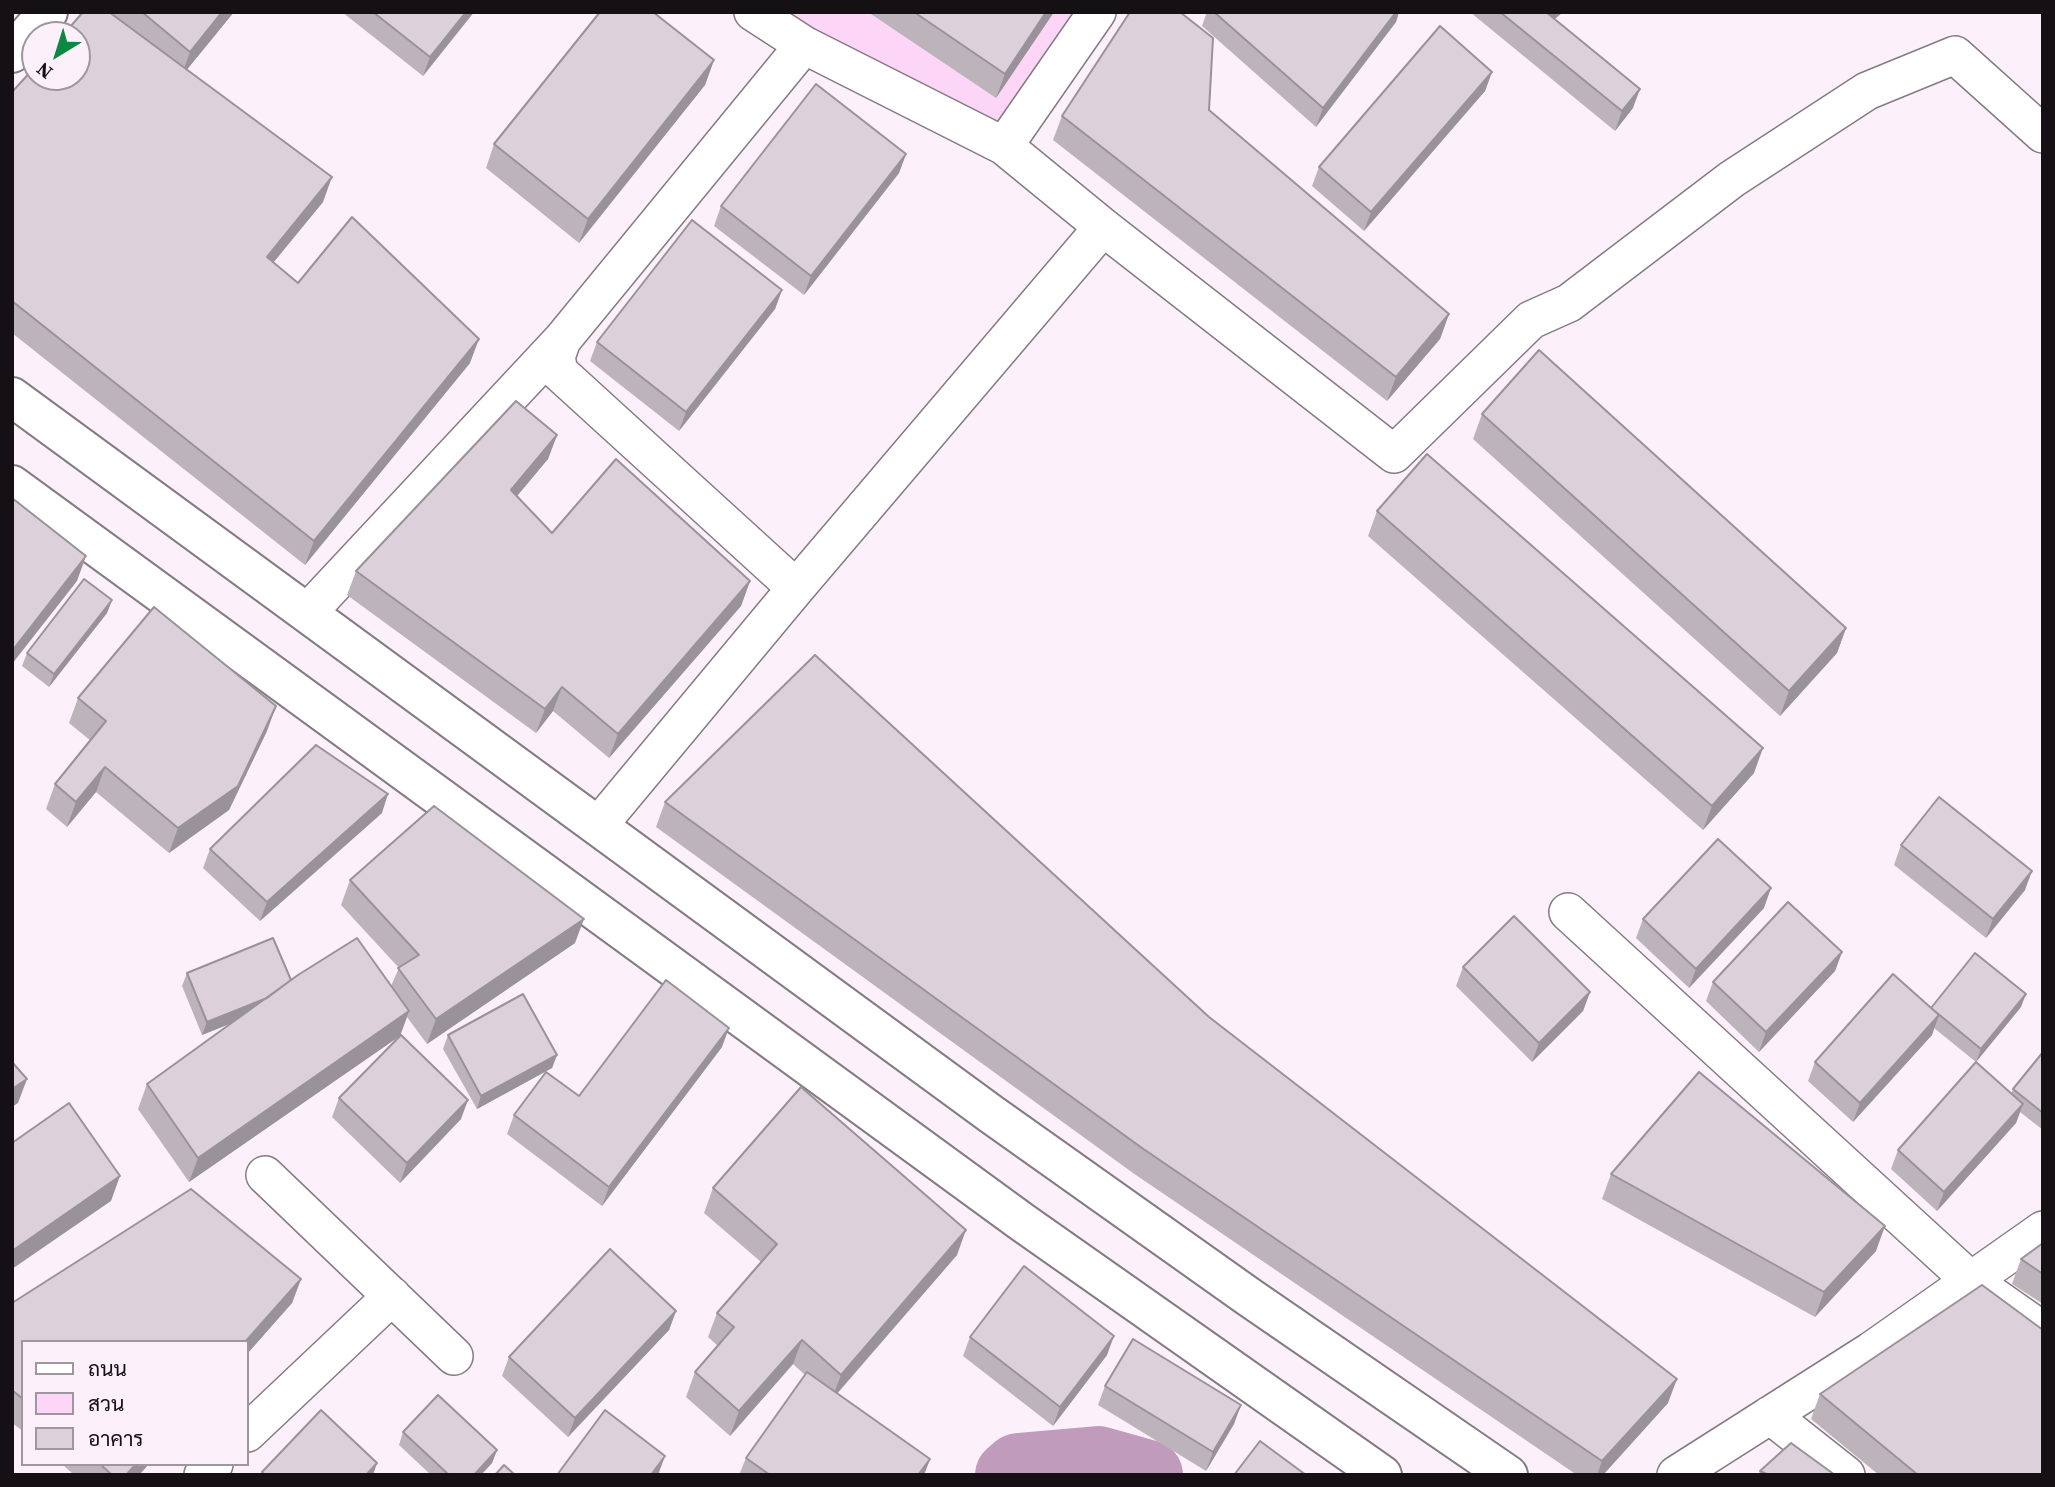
<!DOCTYPE html>
<html>
<head>
<meta charset="utf-8">
<style>
  body { margin:0 }
  #map { position:relative; width:2055px; height:1487px; overflow:hidden; background:#fcf0fa; font-family:"Source Serif 4",Sarabun,serif }
  canvas { display:block }
  .frame { position:absolute; inset:0; border:14px solid #141013; pointer-events:none }
  .legend { position:absolute; left:21px; top:1340px; width:228px; height:126px; box-sizing:border-box; background:#fcf0fa; border:2px solid #9f969e; margin:0; padding:9px 12px; list-style:none; font-size:21px; color:#141013 }
  .legend li { display:flex; align-items:center; gap:14px; height:35px }
  .legend b { width:35px; border:2px solid #9f969e }
  .north { position:absolute; left:21px; top:21px; width:70px; height:70px; box-sizing:border-box; background:#fcf0fa; border:2px solid #9f969e; border-radius:50%; rotate:218deg; font-size:19px; font-weight:700; line-height:28px; text-align:center; color:#141013 }
  .north::after { content:''; display:block; margin:auto; width:24px; height:32px; background:#0c8842; clip-path:polygon(50% 0,100% 100%,50% 72%,0 100%) }
</style>
</head>
<body>
<div id="map">
<canvas width="2055" height="1487"></canvas>
<div class="frame"></div>
<ul class="legend">
<li><b style="height:9px;background:#fff"></b>ถนน</li>
<li><b style="height:19px;background:#fdd5f7"></b>สวน</li>
<li><b style="height:19px;background:#dcd1da"></b>อาคาร</li>
</ul>
<div class="north">N</div>
</div>
<script>
const c = document.querySelector('canvas').getContext('2d');
c.lineJoin = 'round';
function fillPath(path, color) { c.fillStyle = color; c.fill(path, 'evenodd'); }
const poly = rows => new Path2D(rows.map(r => 'M' + r).join(''));
function stroke(path, color, width, dash) { c.strokeStyle = color; c.lineWidth = width; c.lineCap = dash ? 'butt' : 'round'; c.setLineDash(dash || []); c.stroke(path); }
const green = poly([
  [753,12,1097,12,1004,146]
]);
const river = poly([
  [1010,1475,1018,1468,1098,1461,1148,1475]
]);
const minor = poly([
  [753,12,804,45,1004,146,1103,227,1394,454,1531,320,1569,303,1732,179,1867,91,1955,55,2043,134],
  [1004,146,1097,12],
  [796,588,559,372,556,357,562,340,804,45],
  [307,613,562,340],
  [598,826,796,588,1103,227],
  [1568,912,1970,1280,2043,1331],
  [265,1175,454,1356],
  [1770,1415,1846,1475],
  [247,1433,392,1296],
  [203,1475,214,1464],
  [1676,1475,1871,1351,2043,1230]
]);
const tertiary = poly([
  [12,53,48,12]
]);
const secondary = poly([
  [12,397,991,1114,1249,1297,1508,1475],
  [12,485,1022,1222,1382,1475]
]);
const wall = poly([
  [111,12,234,12,187,69,323,202,274,262,298,283,470,363,305,565,12,333,12,92],
  [342,12,474,12,423,76],
  [868,12,1054,12,996,98],
  [1207,12,1399,12,1396,22,1316,127,1202,26],
  [1470,12,1563,12,1555,19,1633,108,1615,131],
  [714,60,705,85,579,243,486,168,494,144],
  [1492,72,1485,91,1364,231,1312,186,1319,167],
  [1209,110,1449,314,1440,339,1387,401,1053,140,1062,116],
  [906,154,899,173,804,295,714,226,721,206],
  [782,290,775,309,679,431,590,361,597,342],
  [1482,414,1846,628,1837,653,1780,716,1473,439],
  [557,435,548,459,517,496,552,533,750,581,741,606,609,758,553,711,536,733,347,595,356,571],
  [1377,511,1754,773,1703,830,1368,536],
  [112,600,107,613,49,687,22,666,27,653],
  [78,698,267,731,229,810,169,853,96,792,67,827,46,809,55,784,91,741,69,723],
  [665,802,1209,1017,1668,1403,1603,1475,1577,1475,1133,1173,656,827],
  [382,813,260,921,203,868,210,849],
  [1901,845,2025,890,1986,938,1894,865],
  [350,880,575,943,427,1044,407,1017,400,1036,461,1119,400,1183,332,1117,339,1098,399,1036,189,1182,138,1109,147,1084,232,1023,202,1035,182,986,187,973,391,986,399,968,341,905],
  [1764,908,1689,988,1636,938,1643,919],
  [1842,952,1835,971,1759,1052,1706,1001,1713,982],
  [1463,967,1590,992,1583,1011,1532,1062,1456,986],
  [2021,1007,1976,1062,1934,1028,1932,1035,1853,1122,1808,1081,1815,1062,1931,1008],
  [448,1035,557,1055,552,1068,477,1109,443,1049],
  [722,1047,602,1206,507,1134,514,1115,579,1096],
  [2043,1052,2043,1130,2020,1112,2016,1123,1937,1211,1891,1169,1898,1150,2011,1094,2013,1089],
  [1611,1174,1876,1251,1815,1317,1602,1199],
  [713,1188,957,1255,837,1394,930,1459,924,1475,739,1475,746,1458,805,1375,793,1364,730,1436,686,1397,695,1372,718,1346,708,1337,717,1313,761,1262,704,1213],
  [2043,1243,2043,1304,2012,1284,2021,1259],
  [301,1279,292,1303,247,1354,247,1342,23,1342,23,1431,12,1423,12,1303],
  [676,1311,669,1330,568,1437,502,1376,509,1357],
  [970,1337,1107,1355,1053,1426,963,1356],
  [1105,1386,1234,1424,1206,1471,1098,1405],
  [1820,1394,2043,1475,1879,1475,1811,1419],
  [403,1432,497,1450,492,1463,481,1475,431,1475,399,1445],
  [62,1464,149,1464,139,1475,74,1475],
  [1760,1471,1835,1475,1759,1475]
]);
const shadedWall = poly([
  [222,12,234,12,181,77,190,52],
  [466,12,474,12,423,76,430,57],
  [1046,12,1054,12,996,98,1005,74],
  [1396,12,1399,12,1396,22,1316,127,1323,108],
  [1552,12,1563,12,1546,26,1551,13],
  [714,60,705,85,579,243,588,219],
  [1492,72,1485,91,1364,231,1371,212],
  [1640,89,1633,108,1615,131,1622,111],
  [906,154,899,173,804,295,811,276],
  [332,177,323,202,258,281,267,257],
  [782,290,775,309,679,431,686,412],
  [1449,314,1440,339,1387,401,1396,377],
  [479,339,470,363,305,565,314,541],
  [557,435,548,459,502,514,511,490],
  [86,556,77,581,12,664,12,651],
  [750,581,741,606,609,758,618,734],
  [112,600,107,613,49,687,54,674],
  [1846,628,1837,653,1780,716,1789,691],
  [562,687,553,711,536,733,545,709],
  [276,706,267,731,229,810,169,853,178,828],
  [1763,748,1754,773,1703,830,1712,806],
  [105,767,96,792,67,827,76,802],
  [388,794,382,813,260,921,267,902],
  [2032,871,2025,890,1986,938,1993,919],
  [1771,888,1764,908,1689,988,1696,969],
  [584,919,575,943,427,1044,436,1019],
  [1842,952,1835,971,1759,1052,1766,1032],
  [293,987,289,1000,202,1035,207,1022],
  [1590,992,1583,1011,1532,1062,1539,1043],
  [2026,994,2021,1007,1976,1062,1981,1049],
  [409,1011,400,1036,189,1182,198,1158],
  [1939,1015,1932,1035,1853,1122,1860,1103],
  [729,1028,722,1047,602,1206,609,1187],
  [557,1055,552,1068,477,1109,481,1096],
  [27,1079,18,1103,12,1107,12,1089],
  [468,1100,461,1119,400,1183,407,1163],
  [2023,1104,2016,1123,1937,1211,1944,1192],
  [120,1176,111,1201,12,1269,12,1251],
  [1885,1226,1876,1251,1815,1317,1824,1292],
  [966,1230,957,1255,832,1399,841,1375],
  [301,1279,292,1303,247,1354,247,1342,245,1342],
  [676,1311,669,1330,568,1437,575,1418],
  [1114,1336,1107,1355,1053,1426,1060,1407],
  [802,1340,793,1364,730,1436,739,1411],
  [1677,1379,1668,1403,1603,1475,1597,1475,1602,1461],
  [1241,1405,1234,1424,1206,1471,1213,1452],
  [497,1450,492,1463,481,1475,474,1475],
  [665,1456,658,1475,651,1475],
  [930,1459,924,1475,918,1475],
  [377,1463,373,1475,366,1475],
  [136,1464,149,1464,139,1475,126,1475]
]);
const building = poly([
  [83,12,109,12,332,177,267,257,298,283,352,217,479,339,314,541,12,301,12,92,35,67,35,77,77,77,77,35,63,35,83,12],
  [142,12,222,12,190,52,142,12],
  [373,12,466,12,430,57,373,12],
  [600,12,653,12,714,60,588,219,494,144,600,12],
  [914,12,1046,12,1005,74,914,12],
  [1130,12,1180,12,1213,38,1209,110,1449,314,1396,377,1062,116,1130,12],
  [1214,12,1396,12,1323,108,1214,12],
  [1500,12,1546,12,1640,89,1622,111,1500,12],
  [1440,26,1492,72,1371,212,1319,167,1440,26],
  [816,84,906,154,811,276,721,206,816,84],
  [692,220,782,290,686,412,597,342,692,220],
  [1539,350,1846,628,1789,691,1482,414,1539,350],
  [516,401,557,435,511,490,552,533,616,459,750,581,618,734,562,687,545,709,356,571,516,401],
  [1427,454,1763,748,1712,806,1377,511,1427,454],
  [12,498,86,556,12,651,12,498],
  [84,579,112,600,54,674,27,653,84,579],
  [154,607,276,706,238,786,178,828,105,767,76,802,55,784,106,721,78,698,154,607],
  [815,655,1209,1017,1677,1379,1602,1461,1142,1148,665,802,815,655],
  [316,745,388,794,267,902,210,849,316,745],
  [1939,797,2032,871,1993,919,1901,845,1939,797],
  [434,806,584,919,436,1019,398,968,419,955,350,880,434,806],
  [1718,839,1771,888,1696,969,1643,919,1718,839],
  [1788,902,1842,952,1766,1032,1713,982,1788,902],
  [1514,916,1590,992,1539,1043,1463,967,1514,916],
  [273,938,291,980,267,998,207,1022,187,973,273,938],
  [357,938,409,1011,198,1158,147,1084,298,975,357,938],
  [1975,953,2026,994,1981,1049,1931,1008,1975,953],
  [1893,974,1939,1015,1860,1103,1815,1062,1893,974],
  [666,980,729,1028,609,1187,514,1115,546,1072,579,1096,666,980],
  [523,994,557,1055,481,1096,448,1035,523,994],
  [401,1035,468,1100,407,1163,339,1098,401,1035],
  [2043,1052,2043,1113,2013,1089,2043,1052],
  [12,1062,27,1079,12,1089,12,1062],
  [1976,1062,2023,1104,1944,1192,1898,1150,1976,1062],
  [1699,1072,1885,1226,1824,1292,1611,1174,1699,1072],
  [801,1087,966,1230,841,1375,802,1340,739,1411,695,1372,734,1327,717,1313,777,1244,713,1188,801,1087],
  [69,1103,120,1176,12,1251,12,1143,69,1103],
  [191,1189,301,1279,245,1342,23,1342,23,1399,12,1390,12,1303,191,1189],
  [2043,1243,2043,1274,2021,1259,2043,1243],
  [610,1249,676,1311,575,1418,509,1357,610,1249],
  [1024,1266,1114,1336,1060,1407,970,1337,1024,1266],
  [1982,1285,2043,1330,2043,1475,1918,1475,1820,1394,1982,1285],
  [1133,1339,1241,1405,1213,1452,1105,1386,1133,1339],
  [807,1372,930,1459,918,1475,770,1475,746,1458,807,1372],
  [438,1395,497,1450,474,1475,449,1475,403,1432,438,1395],
  [321,1410,377,1463,366,1475,265,1475,262,1472,321,1410],
  [605,1410,665,1456,651,1475,557,1475,605,1410],
  [1260,1441,1306,1475,1234,1475,1260,1441],
  [1791,1443,1835,1475,1769,1475,1760,1471,1791,1443],
  [100,1464,136,1464,126,1475,112,1475,100,1464],
  [504,1465,515,1475,495,1475,504,1465]
]);
fillPath(green, '#fdd5f7');
stroke(river, '#c19bbc', 70);
stroke(minor, '#857b83', 40);
stroke(tertiary, '#857b83', 42);
stroke(secondary, '#857b83', 42);
stroke(minor, '#fff', 37);
stroke(tertiary, '#fff', 38);
stroke(secondary, '#fff', 38);
fillPath(wall, '#bdb4bb');
fillPath(shadedWall, '#9a9299');
fillPath(building, '#dcd1da');
stroke(building, '#9a9299', 2);
</script>
</body>
</html>
